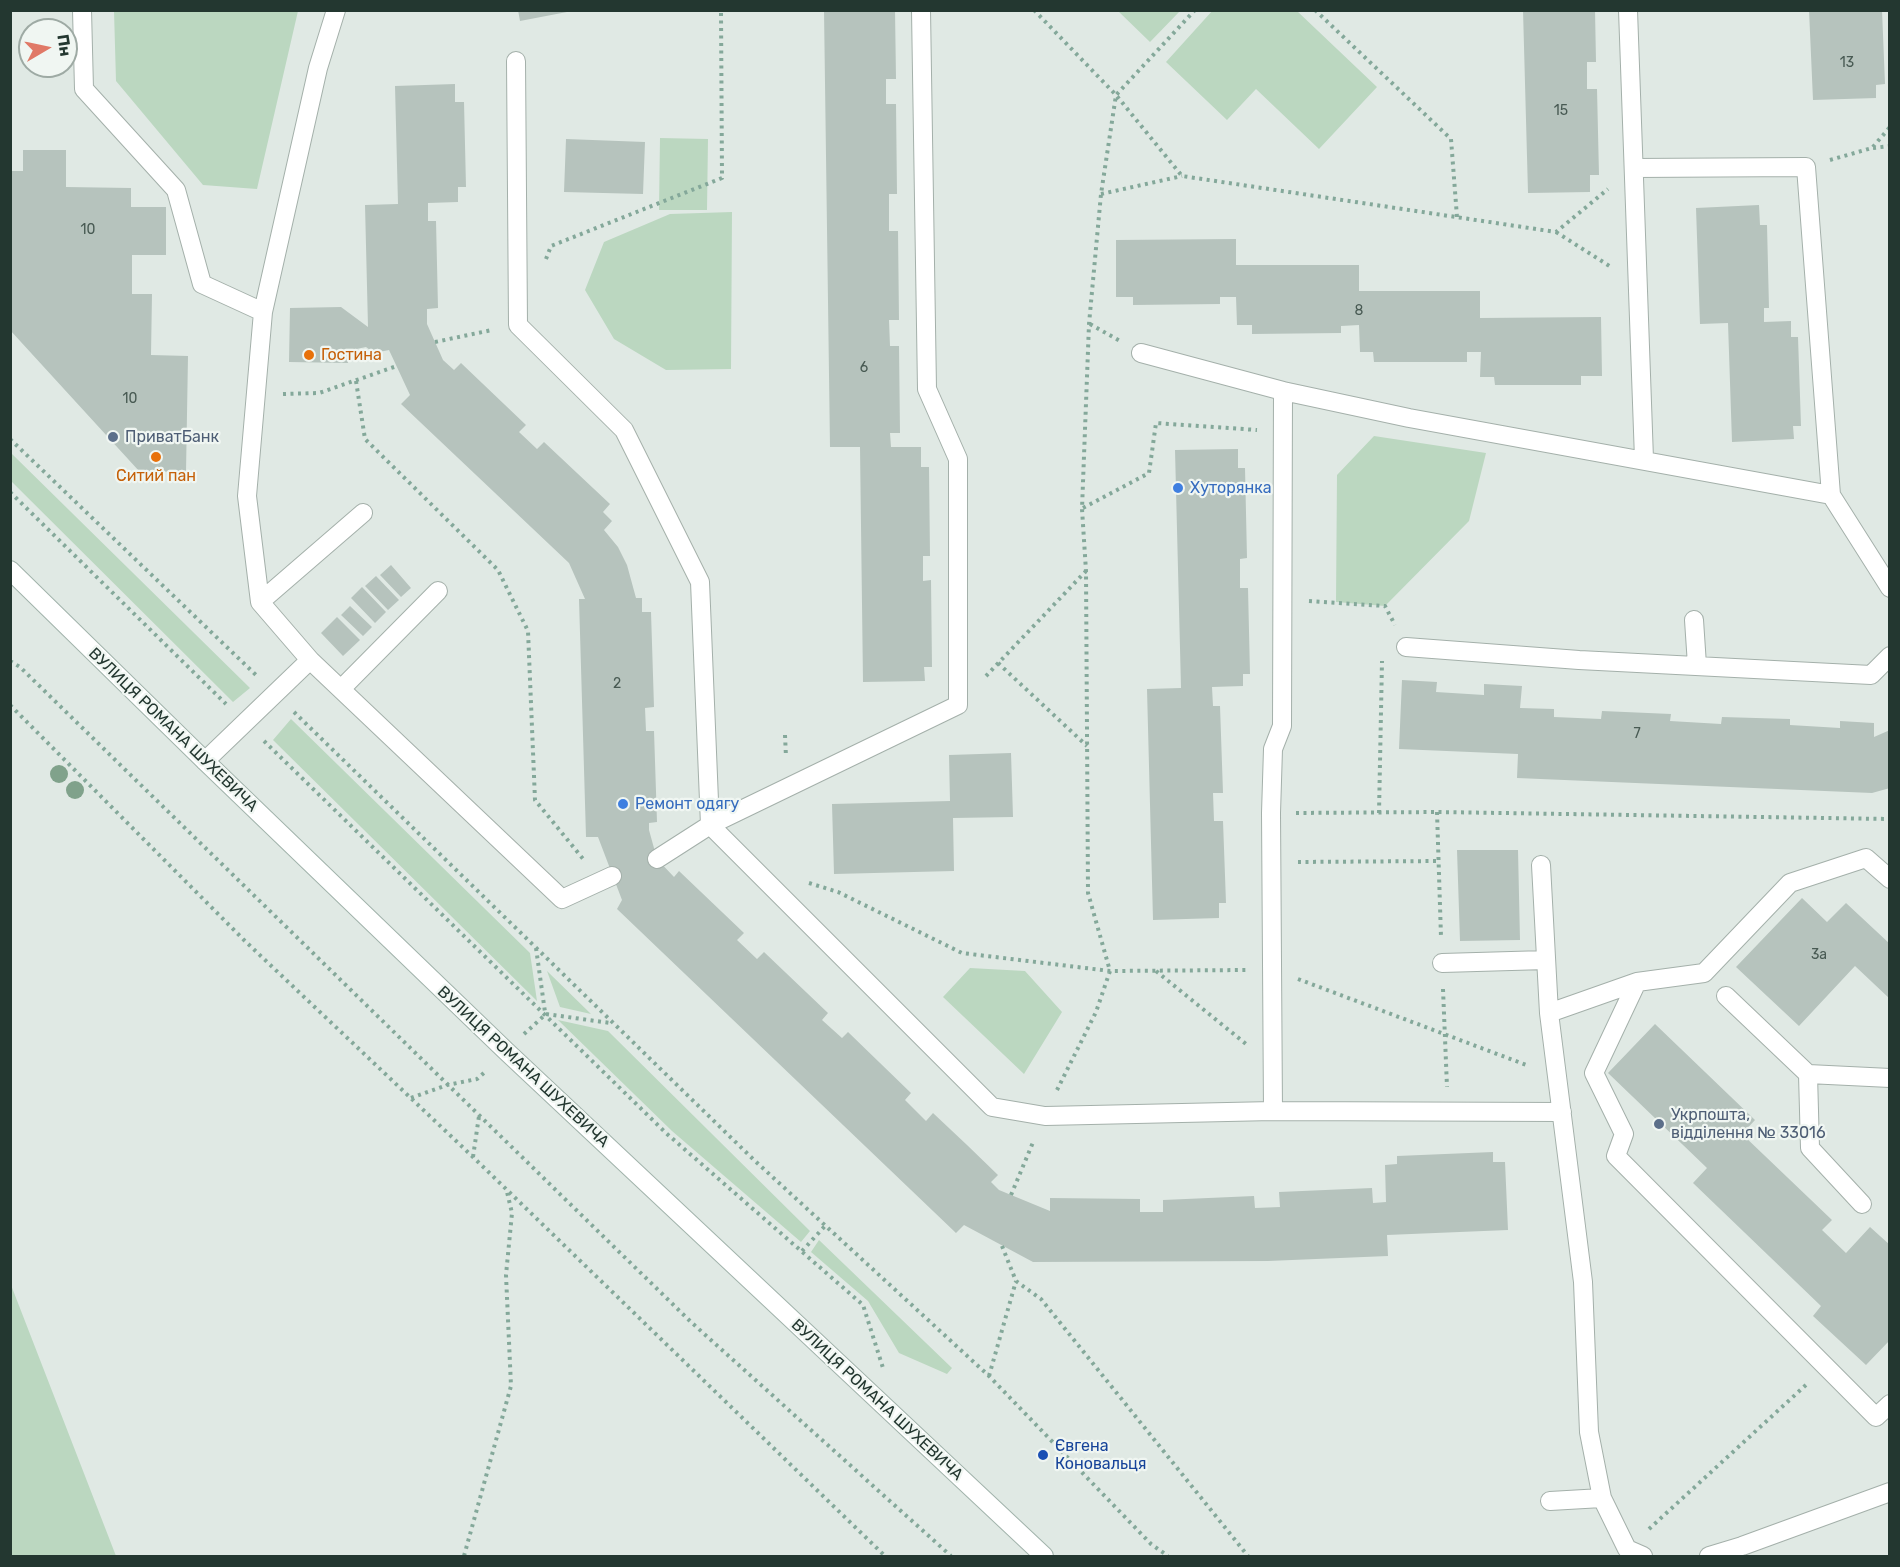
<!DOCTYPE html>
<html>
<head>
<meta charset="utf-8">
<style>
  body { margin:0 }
  #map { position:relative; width:1900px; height:1567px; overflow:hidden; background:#e0e9e4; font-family:Rubik,sans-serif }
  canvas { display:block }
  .frame { position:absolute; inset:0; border:12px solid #233730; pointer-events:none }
  .north { position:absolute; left:18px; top:18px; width:60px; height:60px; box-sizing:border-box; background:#f0f6f2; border:2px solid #9eaaa4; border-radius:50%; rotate:81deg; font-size:16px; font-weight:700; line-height:24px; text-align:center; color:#233730 }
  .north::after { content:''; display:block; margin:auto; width:21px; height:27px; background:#e07967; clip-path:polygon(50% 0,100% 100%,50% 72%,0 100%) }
</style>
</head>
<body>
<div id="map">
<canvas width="1900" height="1567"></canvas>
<div class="frame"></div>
<div class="north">Пн</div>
</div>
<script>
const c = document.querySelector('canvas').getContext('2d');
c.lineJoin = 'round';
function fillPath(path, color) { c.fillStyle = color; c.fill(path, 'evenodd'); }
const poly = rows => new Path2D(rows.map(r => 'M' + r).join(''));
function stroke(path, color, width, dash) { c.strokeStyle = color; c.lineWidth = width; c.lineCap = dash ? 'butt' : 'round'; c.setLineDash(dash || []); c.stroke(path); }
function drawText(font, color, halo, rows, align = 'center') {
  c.font = font + ' Rubik,sans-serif'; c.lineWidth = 4.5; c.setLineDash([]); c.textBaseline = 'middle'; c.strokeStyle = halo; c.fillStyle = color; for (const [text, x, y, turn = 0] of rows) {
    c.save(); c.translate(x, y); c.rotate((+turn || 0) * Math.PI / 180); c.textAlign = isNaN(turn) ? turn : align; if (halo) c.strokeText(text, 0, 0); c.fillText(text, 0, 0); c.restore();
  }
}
const green = poly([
  [1213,10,1297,11,1377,87,1319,149,1256,89,1227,120,1166,62],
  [114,11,298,11,257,189,203,185,116,81],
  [1118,11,1180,11,1150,42],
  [660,138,708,139,707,210,659,210],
  [732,212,731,369,666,370,614,339,585,290,604,242,670,214],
  [1374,436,1486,453,1469,521,1385,606,1336,602,1337,475],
  [10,453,11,453,250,688,233,702,11,481],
  [291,719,530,953,537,1001,273,740],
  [970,968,1025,971,1062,1012,1024,1074,943,997],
  [547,971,591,1014,560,1007],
  [558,1020,608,1031,810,1231,801,1242,672,1131],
  [819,1240,952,1368,947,1374,899,1353,868,1301,811,1252],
  [10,1285,11,1285,116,1556,11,1556]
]);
const building = poly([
  [518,10,566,10,567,12,520,21],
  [824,10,895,10,896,79,886,79,886,104,896,104,897,194,889,194,889,231,898,231,899,320,889,320,890,346,899,346,900,433,890,433,891,447,921,447,921,467,929,467,930,556,923,556,923,581,931,580,932,667,924,667,925,681,863,682,860,447,830,447],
  [1523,10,1595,10,1596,62,1587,62,1587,89,1597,89,1599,175,1590,175,1590,192,1528,193],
  [1809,10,1882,10,1885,84,1876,85,1876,98,1813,100],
  [455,84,455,102,464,102,466,187,458,187,458,202,428,203,428,221,436,221,438,308,427,309,427,324,443,360,454,370,461,363,526,425,519,432,537,449,544,442,610,504,603,512,612,521,604,530,618,547,627,565,636,598,642,598,642,612,651,612,654,707,645,708,646,731,654,731,657,822,649,823,649,830,657,859,674,877,679,871,744,933,737,940,757,959,764,952,828,1013,822,1020,842,1038,848,1032,911,1093,905,1100,926,1121,933,1113,967,1145,998,1175,991,1182,999,1190,1050,1211,1050,1198,1140,1199,1140,1212,1163,1212,1163,1200,1254,1196,1255,1208,1280,1207,1279,1192,1372,1188,1373,1203,1386,1202,1385,1165,1397,1164,1397,1156,1493,1152,1493,1162,1505,1162,1508,1230,1387,1235,1388,1256,1268,1261,1033,1262,964,1225,956,1233,617,909,622,900,598,837,586,837,579,599,585,599,569,563,401,404,410,395,389,350,374,353,366,347,347,351,348,363,289,362,290,308,341,307,368,327,365,205,398,204,395,86],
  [566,139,645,142,643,194,564,192],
  [23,150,66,150,66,187,131,188,131,207,166,207,166,255,132,255,132,294,152,294,151,355,188,356,186,472,139,471,10,330,10,171,23,171],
  [1759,205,1760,225,1767,225,1769,308,1764,308,1764,322,1791,321,1791,337,1798,337,1801,426,1793,426,1794,439,1732,442,1728,323,1700,324,1696,208],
  [1236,239,1236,265,1359,265,1359,291,1480,291,1480,318,1601,317,1602,376,1581,376,1581,385,1495,385,1494,377,1480,377,1481,352,1467,352,1467,362,1374,362,1373,352,1360,352,1359,325,1341,326,1341,333,1252,334,1252,325,1237,325,1236,297,1220,297,1220,304,1133,305,1133,297,1116,297,1116,240],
  [1238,449,1238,468,1245,468,1247,558,1240,559,1240,588,1248,588,1250,674,1243,674,1243,686,1212,687,1213,706,1220,706,1223,793,1213,793,1214,821,1223,821,1226,903,1219,903,1219,918,1153,920,1147,689,1181,688,1175,450],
  [391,565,411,588,401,597,380,575],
  [376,576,399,600,388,610,365,586],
  [362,587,386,612,375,623,351,598],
  [350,606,372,627,363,636,341,615],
  [337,617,360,640,343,656,321,633],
  [1402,680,1437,682,1436,692,1484,695,1484,684,1522,686,1520,708,1554,709,1554,717,1601,719,1602,711,1671,714,1670,721,1721,724,1722,717,1790,719,1790,725,1840,728,1840,721,1874,723,1874,737,1890,730,1890,788,1872,793,1517,778,1518,754,1399,749],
  [1011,753,1013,817,953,818,954,871,834,874,832,804,950,801,949,755],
  [1457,850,1518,850,1520,940,1460,941],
  [1802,898,1827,922,1846,903,1890,944,1890,999,1855,966,1799,1026,1736,967],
  [1655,1024,1755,1120,1742,1134,1832,1220,1822,1230,1846,1253,1870,1227,1890,1245,1890,1340,1866,1365,1813,1316,1821,1306,1693,1183,1707,1168,1608,1073]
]);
const path = poly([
  [1034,10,1116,95,1182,176,1556,232,1608,189],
  [1315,10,1451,139,1457,217],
  [1873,148,1890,146],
  [1830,160,1872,148,1890,127],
  [1101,194,1182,176],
  [1556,232,1611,267],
  [546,259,551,246,722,178,721,10],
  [1090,324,1120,341],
  [435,342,492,330],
  [356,381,365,439,498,570,528,631,535,800,584,860],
  [283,394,319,393,397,366],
  [10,439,257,676],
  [10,492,226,704],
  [1083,508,1149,473,1156,423,1257,430],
  [1309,601,1385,606,1395,625],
  [10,661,20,667,691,1322,951,1556],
  [998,663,1087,746],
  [986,676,1086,571],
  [10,705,245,941,473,1157,885,1556],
  [294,712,754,1160,989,1376,1151,1544,1168,1556],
  [785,735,786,757],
  [264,741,666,1133,863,1305,883,1368],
  [1437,812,1441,937],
  [1296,813,1437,812,1890,819],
  [1379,813,1382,661],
  [1298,862,1439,861],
  [809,883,838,892,962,953,1110,971,1247,970],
  [536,948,545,1012],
  [1156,971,1246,1044],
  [1298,979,1529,1066],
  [1443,989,1447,1087],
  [546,1014,610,1023],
  [524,1034,546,1014],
  [1057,1090,1096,1012,1110,971,1088,893,1086,571,1082,509,1089,324,1101,194,1116,95,1195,10],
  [411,1098,447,1085,477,1079,487,1070],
  [473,1157,479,1116],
  [1011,1195,1034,1140],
  [1002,1246,1016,1281,1041,1299,1248,1556],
  [802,1251,825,1226],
  [989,1376,1016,1281],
  [1649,1529,1807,1384],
  [464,1556,511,1386,506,1275,512,1213,507,1192]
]);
const lane = poly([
  [82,10,84,89,176,190,202,284,263,312],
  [1628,10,1644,459],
  [516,61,518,325,624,430,700,582,710,825,992,1107,1045,1116,1273,1111,1562,1112],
  [1634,168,1806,167,1831,495],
  [1141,353,1283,391],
  [260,602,363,513],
  [1694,620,1697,665],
  [1406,647,1579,660,1871,675,1890,656],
  [310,660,260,602,247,496,263,312,318,68,336,10],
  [341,689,438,591],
  [205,761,310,660,562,899,612,876],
  [657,859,710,825,958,705,958,459,927,389,921,10],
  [1541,865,1549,1013],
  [1442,963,1546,960],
  [1637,982,1594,1073,1624,1134,1616,1156,1876,1417,1890,1404],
  [1726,996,1808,1074,1890,1078],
  [1808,1074,1810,1148,1862,1204],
  [1273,1111,1271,813,1273,749,1282,726,1283,391,1409,418,1831,495,1890,588],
  [1550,1501,1602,1498],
  [1643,1556,1627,1549,1602,1498,1589,1432,1583,1282,1549,1013,1637,982,1704,973,1790,883,1866,858,1890,879],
  [1709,1556,1742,1546,1890,1492]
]);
const secondary = poly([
  [10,570,205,761,506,1051,1044,1556]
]);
const trees = [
  [59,774],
  [75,790]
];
const markers = [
  [309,355,6,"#e8710a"],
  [113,437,6,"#5c6f8a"],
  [156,457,6,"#e8710a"],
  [1178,488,6,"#3f7fe0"],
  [623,804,6,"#3f7fe0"],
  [1659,1124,6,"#5c6f8a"],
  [1043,1455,6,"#1a4fb4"]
];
const numberNames = [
  ["13",1847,63],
  ["15",1561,111],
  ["10",88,230],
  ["8",1359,311],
  ["6",864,368],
  ["10",130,399],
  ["2",617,684],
  ["7",1637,734],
  ["3а",1819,955]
];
const foodNames = [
  ["Гостина",321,355],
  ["Ситий пан",156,476,"center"]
];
const serviceNames = [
  ["ПриватБанк",125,437],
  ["Укрпошта,",1671,1115],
  ["відділення № 33016",1671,1133]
];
const shopNames = [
  ["Хуторянка",1190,488],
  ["Ремонт одягу",635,804]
];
const streetNames = [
  ["ВУЛИЦЯ РОМАНА ШУХЕВИЧА",173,730,44],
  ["ВУЛИЦЯ РОМАНА ШУХЕВИЧА",523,1067,43],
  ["ВУЛИЦЯ РОМАНА ШУХЕВИЧА",877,1400,43]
];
const transitNames = [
  ["Євгена",1055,1446],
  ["Коновальця",1055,1464]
];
fillPath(green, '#bbd7c0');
fillPath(building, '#b6c3bd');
stroke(lane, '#a4b0aa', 20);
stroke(secondary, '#a1b3ab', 20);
stroke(path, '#84a89a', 4, [3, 4.5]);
stroke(lane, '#fff', 18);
stroke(secondary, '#fff', 18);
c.fillStyle = '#80a28b';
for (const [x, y] of trees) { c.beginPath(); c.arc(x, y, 9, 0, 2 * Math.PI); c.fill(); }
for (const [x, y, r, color] of markers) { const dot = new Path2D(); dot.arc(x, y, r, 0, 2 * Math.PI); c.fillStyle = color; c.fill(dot); stroke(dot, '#f0f6f2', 2); }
drawText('14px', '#485a53', null, numberNames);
drawText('16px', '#c56008', '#f0f6f2', foodNames, 'left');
drawText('16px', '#4e5e75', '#f0f6f2', serviceNames, 'left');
drawText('16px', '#366cbe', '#f0f6f2', shopNames, 'left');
drawText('16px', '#233730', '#f0f6f2', streetNames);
drawText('16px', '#164399', '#f0f6f2', transitNames, 'left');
</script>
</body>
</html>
